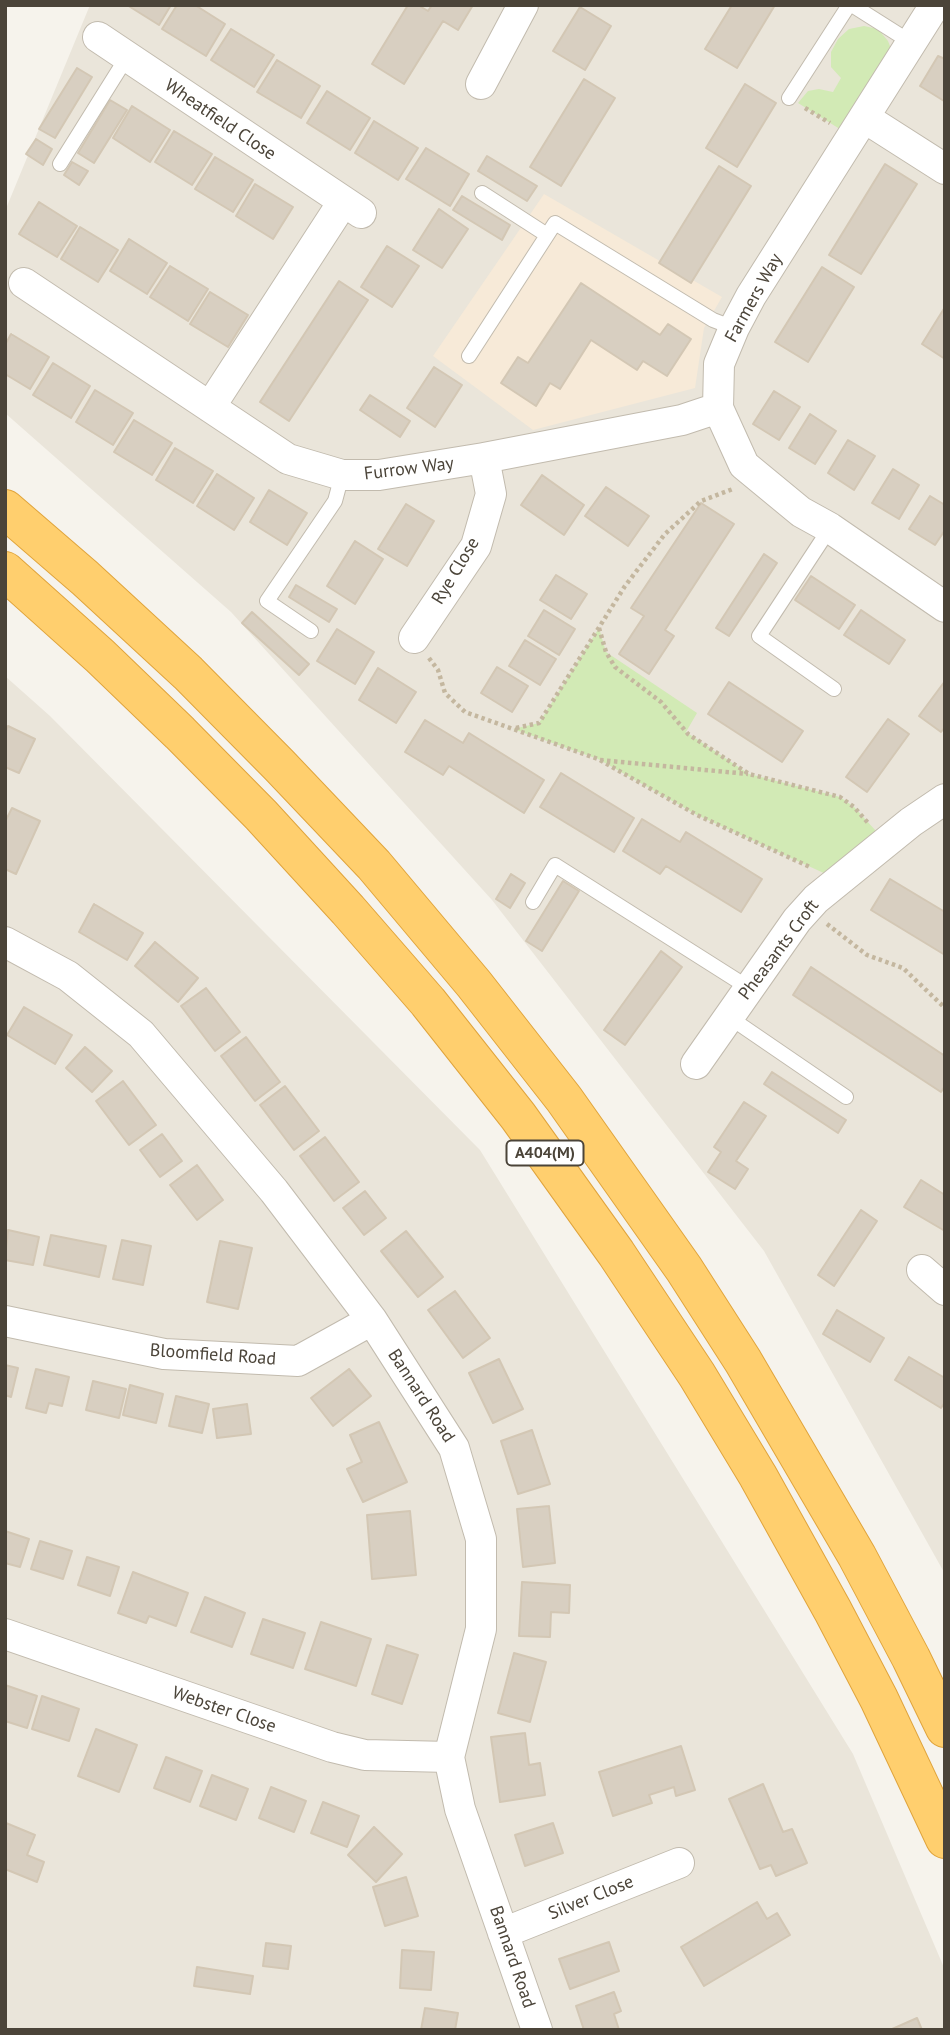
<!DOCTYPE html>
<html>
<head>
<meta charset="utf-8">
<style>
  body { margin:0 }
  #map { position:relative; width:950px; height:2035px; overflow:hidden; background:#f6f3ec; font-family:"PT Sans",sans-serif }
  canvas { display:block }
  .frame { position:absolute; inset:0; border:7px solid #4b4439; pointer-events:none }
</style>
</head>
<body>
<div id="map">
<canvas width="950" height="2035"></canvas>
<div class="frame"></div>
</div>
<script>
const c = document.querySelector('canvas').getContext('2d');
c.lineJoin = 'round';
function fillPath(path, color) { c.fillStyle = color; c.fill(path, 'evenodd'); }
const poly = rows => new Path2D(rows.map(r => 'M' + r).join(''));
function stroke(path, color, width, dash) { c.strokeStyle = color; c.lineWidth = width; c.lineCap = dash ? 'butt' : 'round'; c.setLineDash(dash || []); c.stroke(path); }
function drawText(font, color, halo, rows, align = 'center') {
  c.font = font + ' "PT Sans",sans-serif'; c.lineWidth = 7; c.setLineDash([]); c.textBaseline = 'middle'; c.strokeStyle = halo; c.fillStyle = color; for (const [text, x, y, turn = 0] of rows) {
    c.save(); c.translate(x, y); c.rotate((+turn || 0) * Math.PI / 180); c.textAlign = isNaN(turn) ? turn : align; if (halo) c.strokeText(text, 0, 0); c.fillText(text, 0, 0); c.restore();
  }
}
const residential = poly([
  [90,5,945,5,945,1574,764,1251,492,900,231,612,5,413,5,211],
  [5,676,50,716,480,1150,853,1754,945,1970,945,2030,5,2030]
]);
const commercial = poly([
  [544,194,722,297,704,328,695,388,533,430,433,356]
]);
const green = poly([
  [864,26,878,29,888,41,893,54,843,131,798,103,808,91,819,89,833,92,841,78,831,67,831,52,838,39,849,29],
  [599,628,606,652,697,713,686,732,749,774,840,797,854,807,886,842,839,880,697,815,598,759,513,729,539,723]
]);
const building = poly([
  [127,5,171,5,159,25,127,5],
  [177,5,195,5,225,24,206,56,162,29,177,5],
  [408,5,418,5,428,11,432,5,473,5,458,30,443,21,404,84,372,64,408,5],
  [732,5,775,5,737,68,705,49,732,5],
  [580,7,611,26,585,70,553,51,580,7],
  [231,29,274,55,254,87,211,60,231,29],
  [938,56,945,59,944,101,920,86,938,56],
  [277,60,320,86,301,118,257,92,277,60],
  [77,68,92,77,55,138,39,129,77,68],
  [584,79,615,98,561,186,530,167,584,79],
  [745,84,776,103,737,167,706,148,745,84],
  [327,91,370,118,350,150,307,123,327,91],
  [110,100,127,110,94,163,78,153,110,100],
  [132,106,170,130,150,162,113,138,132,106],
  [374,121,418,148,398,180,355,153,374,121],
  [174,131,212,154,192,185,155,162,174,131],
  [36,139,52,149,43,165,26,154,36,139],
  [426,148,469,174,450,206,406,179,426,148],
  [487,156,537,186,527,201,478,171,487,156],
  [215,157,253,180,233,212,195,189,215,157],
  [72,162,88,171,79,185,64,175,72,162],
  [885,164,917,184,861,274,829,255,885,164],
  [719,166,751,186,691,283,659,263,719,166],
  [255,184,293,207,273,239,236,216,255,184],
  [462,196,510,225,502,240,453,210,462,196],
  [39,202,77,226,57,257,19,234,39,202],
  [439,209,468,229,442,268,413,250,439,209],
  [80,227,118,250,98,282,61,259,80,227],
  [129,239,167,263,147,294,110,271,129,239],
  [387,246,419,266,392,307,361,287,387,246],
  [170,266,208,289,188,321,150,297,170,266],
  [822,267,854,287,808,362,775,342,822,267],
  [339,281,368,300,289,421,260,402,339,281],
  [581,283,660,335,668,324,691,339,667,376,643,361,637,370,591,340,560,389,550,383,536,406,501,383,518,357,528,363,581,283],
  [210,292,248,315,228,347,190,324,210,292],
  [945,307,945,359,922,344,945,307],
  [11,334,49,357,30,389,5,374,5,345,11,334],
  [53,363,90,386,71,418,33,395,53,363],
  [434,367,462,385,435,427,407,408,434,367],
  [95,390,133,413,113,445,76,422,95,390],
  [774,391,800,407,779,440,753,424,774,391],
  [370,395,410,421,400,437,360,410,370,395],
  [810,414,836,431,815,464,789,448,810,414],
  [134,420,172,443,152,475,114,452,134,420],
  [848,440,875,456,854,490,828,473,848,440],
  [175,448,213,471,193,503,156,480,175,448],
  [893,469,919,485,899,519,872,503,893,469],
  [217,474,254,498,234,530,197,506,217,474],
  [542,475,584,505,564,535,521,505,542,475],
  [606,487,649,516,628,546,585,516,606,487],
  [269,490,307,513,287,545,250,522,269,490],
  [930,496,945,505,945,530,935,545,909,529,930,496],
  [701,503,734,524,665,630,674,636,649,674,619,654,644,616,631,608,701,503],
  [406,504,434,521,407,566,378,549,406,504],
  [355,541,383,559,355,604,327,586,355,541],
  [764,554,777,563,729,636,716,628,764,554],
  [556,575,587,594,571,619,540,600,556,575],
  [811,576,855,605,839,629,795,600,811,576],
  [296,585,337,609,329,622,289,597,296,585],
  [544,610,575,629,559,655,528,636,544,610],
  [861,610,905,640,889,664,844,635,861,610],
  [252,612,309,664,299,675,242,623,252,612],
  [337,629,374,652,355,684,317,661,337,629],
  [525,640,556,659,540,685,509,666,525,640],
  [497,667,528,686,512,712,481,693,497,667],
  [378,668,416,692,396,723,359,700,378,668],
  [945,681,945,727,941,732,919,716,945,681],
  [729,682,803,731,782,762,708,714,729,682],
  [888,719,909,734,867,792,846,777,888,719],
  [425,720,463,743,469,733,544,780,524,813,449,766,443,775,405,752,425,720],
  [8,726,35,739,19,773,5,767,5,733,8,726],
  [561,773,634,818,614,852,540,807,561,773],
  [12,808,40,821,16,874,5,869,5,822,12,808],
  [642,819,680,842,686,832,762,879,741,912,666,866,660,874,623,851,642,819],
  [511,874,525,883,510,908,496,899,511,874],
  [890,879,945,912,945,955,871,910,890,879],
  [563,881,579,891,542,951,526,941,563,881],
  [94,904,143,933,127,960,79,932,94,904],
  [155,942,198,978,178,1002,135,966,155,942],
  [661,951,682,967,625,1045,604,1030,661,951],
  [811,967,945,1056,945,1086,941,1092,793,995,811,967],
  [206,988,240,1032,215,1051,181,1006,206,988],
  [24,1007,72,1035,55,1064,7,1035,24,1007],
  [246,1037,280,1082,255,1101,221,1056,246,1037],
  [85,1047,112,1071,92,1092,66,1068,85,1047],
  [772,1072,846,1120,838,1133,764,1084,772,1072],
  [123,1081,156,1125,129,1145,96,1101,123,1081],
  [285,1086,319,1131,294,1150,260,1105,285,1086],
  [744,1102,766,1116,736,1161,748,1169,735,1189,708,1172,721,1152,714,1147,744,1102],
  [162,1134,182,1161,160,1177,140,1150,162,1134],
  [325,1137,359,1182,334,1201,300,1156,325,1137],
  [197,1165,223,1200,197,1220,170,1185,197,1165],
  [921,1180,945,1195,945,1231,904,1207,921,1180],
  [365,1191,386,1218,364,1235,343,1208,365,1191],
  [861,1210,877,1221,834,1286,818,1275,861,1210],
  [8,1230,39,1237,33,1265,5,1260,8,1230],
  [406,1231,443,1277,418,1297,381,1251,406,1231],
  [51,1235,106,1246,99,1277,44,1265,51,1235],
  [122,1240,151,1246,143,1285,113,1279,122,1240],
  [220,1241,252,1248,238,1309,207,1302,220,1241],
  [455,1291,490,1338,463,1358,428,1310,455,1291],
  [837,1310,884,1338,870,1362,823,1334,837,1310],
  [909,1357,945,1378,945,1402,941,1408,895,1380,909,1357],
  [499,1359,523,1409,493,1423,469,1373,499,1359],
  [5,1365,18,1368,11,1397,5,1395,5,1365],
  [36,1369,69,1377,62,1406,49,1403,46,1413,26,1408,36,1369],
  [349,1369,371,1396,333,1426,311,1398,349,1369],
  [93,1381,126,1389,119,1418,86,1410,93,1381],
  [130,1385,163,1394,156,1423,123,1415,130,1385],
  [176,1396,209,1404,202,1433,169,1426,176,1396],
  [247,1404,251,1434,217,1438,213,1409,247,1404],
  [379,1422,407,1482,363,1502,347,1469,362,1462,350,1435,379,1422],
  [532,1430,550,1484,518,1494,501,1441,532,1430],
  [549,1506,555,1563,523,1567,517,1509,549,1506],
  [410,1511,416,1575,372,1579,367,1515,410,1511],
  [5,1531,29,1539,20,1567,5,1563,5,1531],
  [40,1541,72,1551,63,1579,31,1569,40,1541],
  [87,1557,119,1567,110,1596,78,1585,87,1557],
  [133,1572,188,1593,176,1626,149,1616,146,1623,118,1613,133,1572],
  [522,1582,570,1585,569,1613,551,1612,550,1637,519,1636,522,1582],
  [205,1597,245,1613,232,1647,191,1632,205,1597],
  [263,1619,305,1633,293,1668,251,1654,263,1619],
  [321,1622,371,1639,356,1686,305,1669,321,1622],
  [387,1645,418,1655,402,1704,372,1694,387,1645],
  [514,1653,546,1662,530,1722,498,1713,514,1653],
  [5,1685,37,1696,27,1728,5,1721,5,1685],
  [42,1696,79,1709,69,1741,32,1729,42,1696],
  [96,1729,137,1745,119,1792,78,1776,96,1729],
  [525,1733,529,1765,540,1763,545,1795,500,1802,491,1737,525,1733],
  [681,1746,695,1790,676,1796,674,1787,649,1795,652,1803,613,1816,599,1772,681,1746],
  [166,1757,202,1771,190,1802,154,1788,166,1757],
  [212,1775,248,1789,236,1820,200,1806,212,1775],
  [763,1784,783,1832,792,1829,807,1863,776,1876,771,1865,760,1869,729,1799,763,1784],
  [271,1787,306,1801,294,1832,259,1818,271,1787],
  [323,1802,359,1816,347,1847,311,1833,323,1802],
  [6,1823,35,1835,27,1855,44,1862,37,1882,5,1869,6,1823],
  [553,1823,563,1853,525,1866,515,1835,553,1823],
  [374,1827,402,1854,376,1882,348,1855,374,1827],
  [406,1877,418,1916,385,1926,373,1887,406,1877],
  [757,1902,767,1919,777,1913,790,1935,704,1986,681,1947,757,1902],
  [609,1942,619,1971,570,1989,559,1959,609,1942],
  [266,1943,291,1946,288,1969,263,1966,266,1943],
  [402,1950,434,1952,431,1990,400,1988,402,1950],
  [197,1967,253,1976,250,1994,194,1986,197,1967],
  [614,1992,621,2011,614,2014,619,2030,584,2030,576,2006,614,1992],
  [425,2008,458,2013,455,2030,421,2030,425,2008],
  [917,2018,922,2030,890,2030,917,2018]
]);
const path = poly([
  [805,108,830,123],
  [599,628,606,652,615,667,661,702,688,734,749,774,840,797,854,807,869,824],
  [429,658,438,670,445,693,465,712,598,759,697,815,810,867],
  [516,728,539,723,625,586,665,534,701,501,733,489],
  [600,760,748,774],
  [827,924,867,955,903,968,945,1008]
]);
const service = poly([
  [852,5,912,43],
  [789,98,849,5],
  [60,164,127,57],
  [482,193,547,235],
  [469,356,555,223,713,320,734,328],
  [830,528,759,636,834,689],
  [311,631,267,601,335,501,342,475],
  [533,902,555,865,749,988],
  [729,1017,846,1097]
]);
const minor = poly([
  [935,5,751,296,734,328,719,364,718,408,744,465,801,512,830,528,945,607],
  [98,37,361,213],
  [481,84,523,5],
  [865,118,945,169],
  [24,283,288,459,342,475,379,475,484,458,682,420,718,408],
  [210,407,343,202],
  [414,638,476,546,491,494,484,458],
  [5,942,68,976,141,1034,274,1191,372,1320,454,1448,481,1539,481,1629,449,1757,460,1809,537,2030],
  [696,1064,797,920,816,899,911,822,945,799],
  [922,1270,945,1290],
  [5,1321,164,1354,298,1361,372,1320],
  [5,1634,332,1747,365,1755,449,1757],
  [503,1933,679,1863]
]);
const motorway = poly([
  [5,509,85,578,188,673,279,765,374,865,474,984,564,1099,684,1269,743,1361,857,1556,911,1658,945,1728],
  [5,571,100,656,180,733,261,815,348,910,428,1002,518,1116,616,1253,697,1375,758,1476,833,1611,879,1699,945,1839]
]);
const shields = [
  [545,1153,77]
];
const shieldNames = [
  ["A404(M)",545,1153]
];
const streetNames = [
  ["Wheatfield Close",220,120,34],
  ["Farmers Way",754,298,-61],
  ["Furrow Way",409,469,-7],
  ["Rye Close",456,571,-59],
  ["Pheasants Croft",779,950,-53],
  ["Bloomfield Road",213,1355,4],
  ["Bannard Road",421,1396,57],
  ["Webster Close",224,1710,19],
  ["Silver Close",591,1898,-22],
  ["Bannard Road",512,1957,71]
];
fillPath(residential, '#eae5da');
fillPath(commercial, '#f7ead8');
fillPath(green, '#d2eab5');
fillPath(building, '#d8cfc1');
stroke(building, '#d3c7b4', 2);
stroke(service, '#c2bbae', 16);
stroke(minor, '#c2bbae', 32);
stroke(motorway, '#e0a43c', 40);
stroke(path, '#c4b79f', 4.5, [3.5, 3.5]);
stroke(service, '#fff', 14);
stroke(minor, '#fff', 30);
stroke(motorway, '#ffcf6e', 38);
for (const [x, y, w] of shields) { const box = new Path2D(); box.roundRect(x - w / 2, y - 12.5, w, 25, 5); c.fillStyle = '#fff'; c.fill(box); stroke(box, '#4b4439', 2); }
drawText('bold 16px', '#4b4439', null, shieldNames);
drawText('18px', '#4b4439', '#fff', streetNames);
</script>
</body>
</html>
